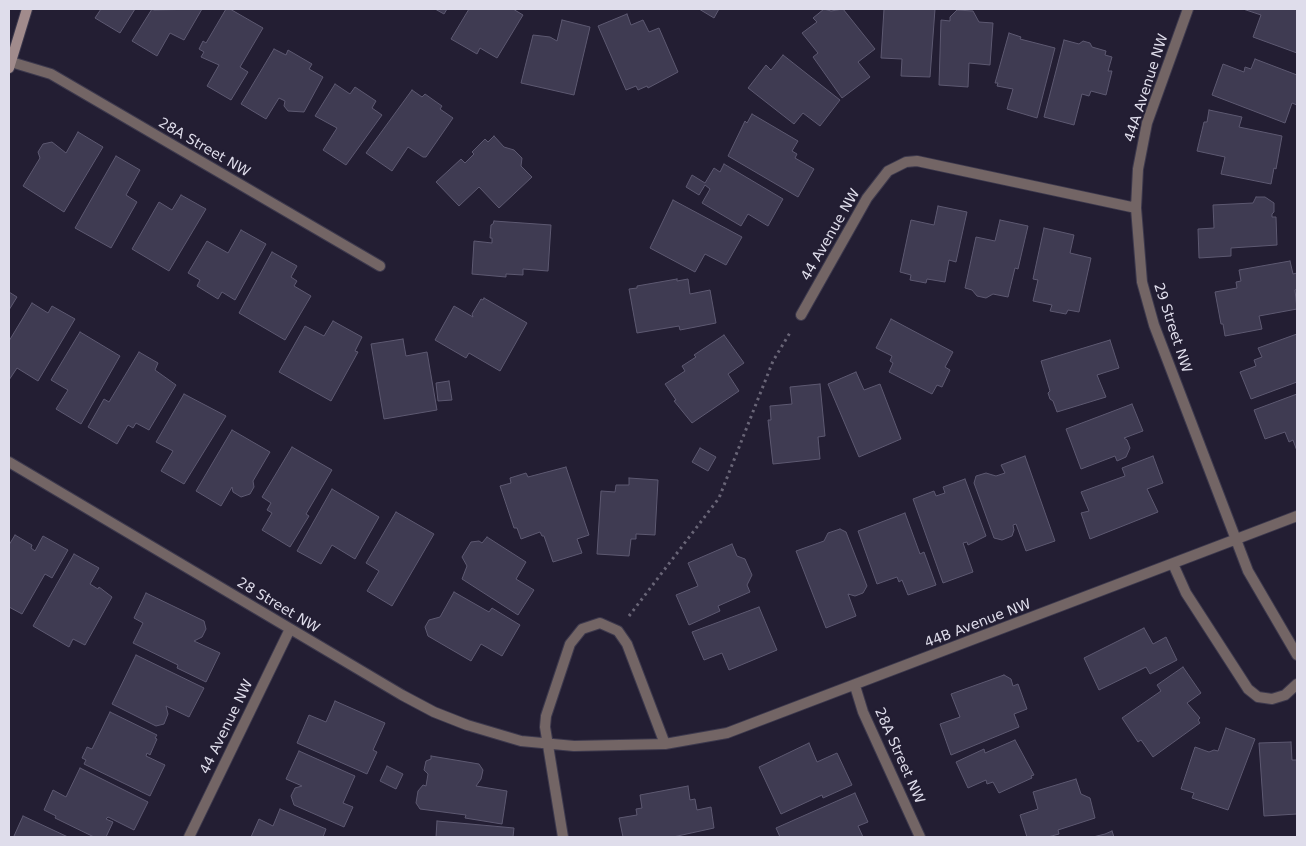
<!DOCTYPE html>
<html>
<head>
<meta charset="utf-8">
<style>
  body { margin:0 }
  #map { position:relative; width:1306px; height:846px; overflow:hidden; background:#231e33; font-family:"DejaVu Sans",sans-serif }
  canvas { display:block }
  .frame { position:absolute; inset:0; border:10px solid #dfddeb; pointer-events:none }
</style>
</head>
<body>
<div id="map">
<canvas width="1306" height="846"></canvas>
<div class="frame"></div>
</div>
<script>
const c = document.querySelector('canvas').getContext('2d');
c.lineJoin = 'round';
function fillPath(path, color) { c.fillStyle = color; c.fill(path, 'evenodd'); }
const poly = rows => new Path2D(rows.map(r => 'M' + r).join(''));
function stroke(path, color, width, dash) { c.strokeStyle = color; c.lineWidth = width; c.lineCap = dash ? 'butt' : 'round'; c.setLineDash(dash || []); c.stroke(path); }
function drawText(font, color, halo, rows, align = 'center') {
  c.font = font + ' "DejaVu Sans",sans-serif'; c.lineWidth = 4; c.setLineDash([]); c.textBaseline = 'middle'; c.strokeStyle = halo; c.fillStyle = color; for (const [text, x, y, turn = 0] of rows) {
    c.save(); c.translate(x, y); c.rotate((+turn || 0) * Math.PI / 180); c.textAlign = isNaN(turn) ? turn : align; if (halo) c.strokeText(text, 0, 0); c.fillText(text, 0, 0); c.restore();
  }
}
const building = poly([
  [101,9,135,9,120,33,95,18,101,9],
  [152,9,154,10,202,9,184,40,170,33,157,56,132,41,152,9],
  [226,9,230,9,263,28,240,67,248,72,231,100,207,86,219,65,201,57,204,52,199,49,203,41,206,43,226,9],
  [435,9,447,9,444,14,435,9],
  [469,9,513,9,523,15,497,58,480,48,477,54,451,39,469,9],
  [699,9,719,9,714,18,699,9],
  [824,9,831,11,843,9,875,49,858,62,870,77,842,98,813,57,818,53,802,33,817,22,813,18,824,9],
  [884,9,935,9,930,77,901,76,902,59,881,58,884,9],
  [1243,9,1297,9,1297,53,1253,37,1261,15,1243,9],
  [957,10,973,11,979,22,993,23,990,65,969,63,968,87,939,85,941,20,950,21,950,17,957,10],
  [627,14,631,25,643,20,649,32,659,28,678,72,648,88,647,86,638,90,636,86,626,90,598,26,627,14],
  [562,20,590,27,574,95,521,83,533,35,550,37,557,41,562,20],
  [1009,33,1021,37,1020,39,1055,48,1037,118,1007,109,1013,89,997,86,998,83,995,83,1009,33],
  [1064,40,1079,44,1083,41,1090,43,1092,47,1106,51,1105,55,1112,57,1108,71,1112,71,1106,95,1091,91,1089,96,1082,94,1074,125,1044,117,1064,40],
  [274,49,286,55,288,50,312,64,309,69,323,77,304,112,288,111,284,106,285,101,279,98,266,119,241,104,274,49],
  [783,55,840,100,820,126,803,113,794,124,748,88,766,65,771,70,783,55],
  [1255,59,1297,75,1297,105,1292,103,1285,123,1212,95,1223,64,1244,72,1245,67,1251,69,1255,59],
  [335,84,350,94,355,87,376,101,372,108,382,115,346,165,323,150,337,128,315,116,335,84],
  [412,90,422,97,425,94,442,106,440,109,453,118,426,157,423,157,408,147,392,171,366,153,412,90],
  [1209,110,1242,117,1239,127,1282,136,1276,169,1274,168,1271,184,1221,174,1225,157,1197,151,1204,122,1207,122,1209,110],
  [752,114,798,141,792,151,797,154,795,158,814,169,798,197,728,156,745,121,747,123,752,114],
  [78,132,103,147,64,212,23,186,40,158,38,152,43,144,52,142,66,153,78,132],
  [494,136,504,147,514,150,522,158,521,166,532,177,499,208,479,187,459,206,436,182,461,159,465,163,474,154,472,152,485,139,488,142,494,136],
  [116,156,140,170,126,195,137,202,111,248,75,228,116,156],
  [724,164,783,199,768,226,748,214,741,226,702,203,710,189,705,185,699,195,686,187,692,175,705,183,714,168,720,172,724,164],
  [181,195,206,209,169,271,132,249,159,202,172,210,181,195],
  [1256,197,1265,197,1274,203,1274,212,1272,214,1272,217,1276,217,1277,245,1231,248,1231,256,1199,258,1198,229,1214,228,1213,205,1253,203,1256,197],
  [673,200,742,237,726,265,705,254,695,272,650,248,673,200],
  [938,206,967,212,956,262,949,260,945,282,927,279,926,283,910,280,911,275,900,272,911,220,934,225,938,206],
  [1000,220,1028,226,1018,269,1015,268,1008,297,993,294,986,298,977,296,972,290,965,288,976,237,995,241,1000,220],
  [494,221,551,225,548,271,523,269,523,275,506,274,506,277,472,274,474,241,492,243,492,238,490,238,491,225,493,224,494,221],
  [1044,228,1074,235,1070,253,1091,258,1079,312,1068,310,1066,314,1050,311,1052,305,1033,301,1038,280,1033,279,1044,228],
  [241,230,266,244,235,300,222,292,218,299,197,286,200,280,188,273,207,241,228,253,241,230],
  [272,252,297,266,291,277,297,281,294,286,311,296,285,340,239,313,272,252],
  [1290,261,1293,274,1297,273,1297,289,1295,290,1297,309,1259,316,1262,329,1225,336,1223,324,1221,324,1215,292,1237,288,1236,282,1241,281,1239,270,1290,261],
  [677,279,677,281,688,279,690,294,710,290,716,323,680,330,679,326,637,333,629,289,637,288,637,286,677,279],
  [9,292,17,297,9,310,9,292],
  [484,298,527,323,500,371,469,353,466,358,435,340,454,306,473,317,472,314,481,299,483,300,484,298],
  [32,303,48,313,52,306,75,319,38,381,17,368,9,380,9,341,32,303],
  [891,319,953,352,945,367,950,370,942,387,937,385,932,394,889,372,893,363,890,361,892,356,876,348,891,319],
  [333,321,362,337,355,351,358,352,331,401,279,372,305,326,324,336,333,321],
  [80,332,120,356,81,424,56,409,68,390,51,380,80,332],
  [1297,334,1297,382,1251,399,1240,372,1256,366,1254,360,1262,357,1258,348,1297,334],
  [724,335,744,363,728,374,739,391,692,423,674,401,676,400,665,384,685,371,682,366,696,357,694,355,724,335],
  [403,339,406,356,427,352,437,410,384,419,371,344,403,339],
  [1110,340,1119,368,1097,375,1106,397,1057,412,1053,401,1050,399,1048,393,1050,391,1041,361,1110,340],
  [139,352,158,363,155,370,176,385,149,430,136,423,133,428,128,425,117,444,88,427,104,399,109,402,139,352],
  [856,372,864,390,880,384,901,439,859,457,828,384,856,372],
  [449,381,452,400,438,401,436,383,449,381],
  [820,384,825,436,818,437,820,459,773,464,768,420,771,420,770,406,792,404,790,387,820,384],
  [184,394,226,416,184,484,161,471,173,451,156,442,184,394],
  [1297,394,1297,451,1293,440,1289,442,1285,432,1265,439,1254,410,1297,394],
  [1132,404,1143,431,1124,438,1127,440,1130,448,1126,457,1117,461,1115,456,1081,469,1066,429,1132,404],
  [232,430,270,452,253,481,254,487,250,494,241,497,233,492,232,487,221,506,196,491,232,430],
  [292,447,332,470,306,514,309,516,290,547,262,530,272,513,267,510,271,503,262,497,292,447],
  [700,448,716,457,708,471,692,462,700,448],
  [1025,456,1055,541,1026,551,1016,524,1013,525,1014,530,1012,536,1002,540,994,538,974,483,976,476,986,473,996,476,1005,473,1001,465,1025,456],
  [1153,456,1163,483,1147,489,1158,512,1090,539,1081,513,1089,511,1081,492,1125,476,1122,468,1153,456],
  [566,467,589,535,577,539,582,553,553,562,544,536,542,536,540,532,521,539,517,528,514,528,500,486,511,483,510,478,526,473,528,477,566,467],
  [629,478,658,480,655,535,636,534,636,539,631,539,629,556,597,554,601,491,615,492,616,485,629,485,629,478],
  [965,479,986,536,968,545,967,542,963,543,973,572,943,583,913,499,934,491,936,496,945,493,943,487,965,479],
  [332,489,379,517,355,559,332,545,321,564,297,551,332,489],
  [396,512,434,534,392,606,367,591,379,571,366,563,396,512],
  [905,513,920,554,924,552,936,585,908,595,902,580,899,582,897,577,877,584,858,531,905,513],
  [840,529,846,532,867,586,863,593,855,596,848,594,856,616,826,628,796,551,824,541,828,533,840,529],
  [15,535,32,545,31,548,35,551,43,536,68,550,52,578,45,574,22,614,9,607,9,545,15,535],
  [487,537,526,562,516,579,534,590,518,615,462,579,467,566,462,557,471,542,479,541,482,543,487,537],
  [732,544,737,556,745,559,752,575,747,585,750,592,718,606,720,611,689,625,676,595,698,586,688,563,732,544],
  [74,554,99,568,90,584,98,589,99,587,112,597,85,645,73,639,69,647,33,626,74,554],
  [454,592,489,612,492,608,520,625,502,656,481,644,471,661,428,636,425,627,429,620,440,617,454,592],
  [146,593,204,621,206,629,202,637,194,641,220,653,206,682,177,668,178,665,133,643,143,623,134,618,146,593],
  [759,607,777,650,729,670,722,653,704,660,692,632,759,607],
  [1144,628,1153,644,1166,637,1177,660,1150,674,1146,667,1099,690,1084,658,1144,628],
  [136,655,204,688,189,717,166,706,168,714,164,724,156,726,112,704,136,655],
  [1183,667,1201,693,1187,703,1200,718,1198,720,1200,723,1153,757,1141,740,1138,742,1122,718,1161,691,1157,685,1183,667],
  [1004,675,1011,679,1013,686,1018,684,1027,709,1014,714,1019,727,951,755,940,724,960,717,951,694,1004,675],
  [335,701,385,723,373,750,377,752,367,774,297,743,309,715,326,722,335,701],
  [110,712,157,735,155,738,157,739,150,755,147,753,146,756,165,765,150,796,84,764,86,760,82,758,87,747,92,749,110,712],
  [1226,728,1255,739,1228,810,1192,798,1194,793,1181,789,1195,747,1209,752,1214,750,1218,751,1226,728],
  [1015,740,1034,775,1031,776,1032,778,999,793,993,782,987,784,986,780,968,788,956,762,984,749,985,753,1015,740],
  [1291,742,1292,760,1297,760,1297,757,1297,814,1264,816,1259,743,1291,742],
  [809,743,817,762,837,753,852,785,823,798,822,795,781,814,759,767,809,743],
  [299,751,355,776,343,803,353,807,344,827,294,805,291,796,295,788,302,786,286,779,299,751],
  [431,756,479,764,483,770,481,779,476,786,507,791,502,824,465,818,466,815,420,809,416,803,418,791,423,785,426,786,428,774,424,770,426,761,431,759,431,756],
  [387,766,403,774,396,789,380,781,387,766],
  [80,768,148,802,134,830,108,817,106,819,113,822,106,837,94,837,55,818,56,816,44,810,53,790,66,797,80,768],
  [1076,779,1081,794,1090,798,1095,818,1058,830,1059,834,1048,837,1027,837,1020,815,1038,809,1033,792,1076,779],
  [688,786,690,800,695,799,697,810,711,807,714,828,673,837,623,837,619,818,637,815,636,809,642,808,640,795,688,786],
  [855,793,868,822,858,826,863,837,780,837,776,828,855,793],
  [280,809,326,829,323,837,251,837,259,819,273,826,280,809],
  [23,816,68,837,17,837,14,836,23,816],
  [437,821,514,828,513,837,436,837,437,821],
  [1112,831,1114,837,1093,837,1105,834,1112,831]
]);
const path = poly([
  [629,616,719,498,773,361,791,331]
]);
const street = poly([
  [11,62,51,74,380,266],
  [1136,208,1138,169,1147,123,1188,9],
  [801,315,867,198,888,171,906,162,917,161,1136,208,1142,282,1154,325,1248,571,1297,655],
  [9,462,402,695,434,712,467,725,521,741,574,746,665,744,727,733,1297,516],
  [1173,564,1186,593,1248,689,1258,697,1272,699,1285,695,1297,684],
  [855,686,863,712,920,837],
  [189,837,290,629],
  [563,837,545,727,546,716,570,644,582,629,600,623,618,631,627,644,665,744]
]);
const secondary = poly([
  [9,68,27,9]
]);
const streetNames = [
  ["44A Avenue NW",1147,88,-72],
  ["28A Street NW",204,148,30],
  ["44 Avenue NW",831,235,-60],
  ["29 Street NW",1172,328,72],
  ["28 Street NW",278,606,31],
  ["44B Avenue NW",978,624,-21],
  ["44 Avenue NW",227,727,-64],
  ["28A Street NW",899,756,66]
];
fillPath(building, '#3f3b52');
stroke(building, '#5d5971', 1);
stroke(street, '#3d394d', 12);
stroke(secondary, '#3d394d', 12);
stroke(path, '#696577', 3, [2.5, 4]);
stroke(street, '#736565', 10);
stroke(secondary, '#a18b8c', 10);
drawText('14px', '#dfddeb', '#231e33', streetNames);
</script>
</body>
</html>
